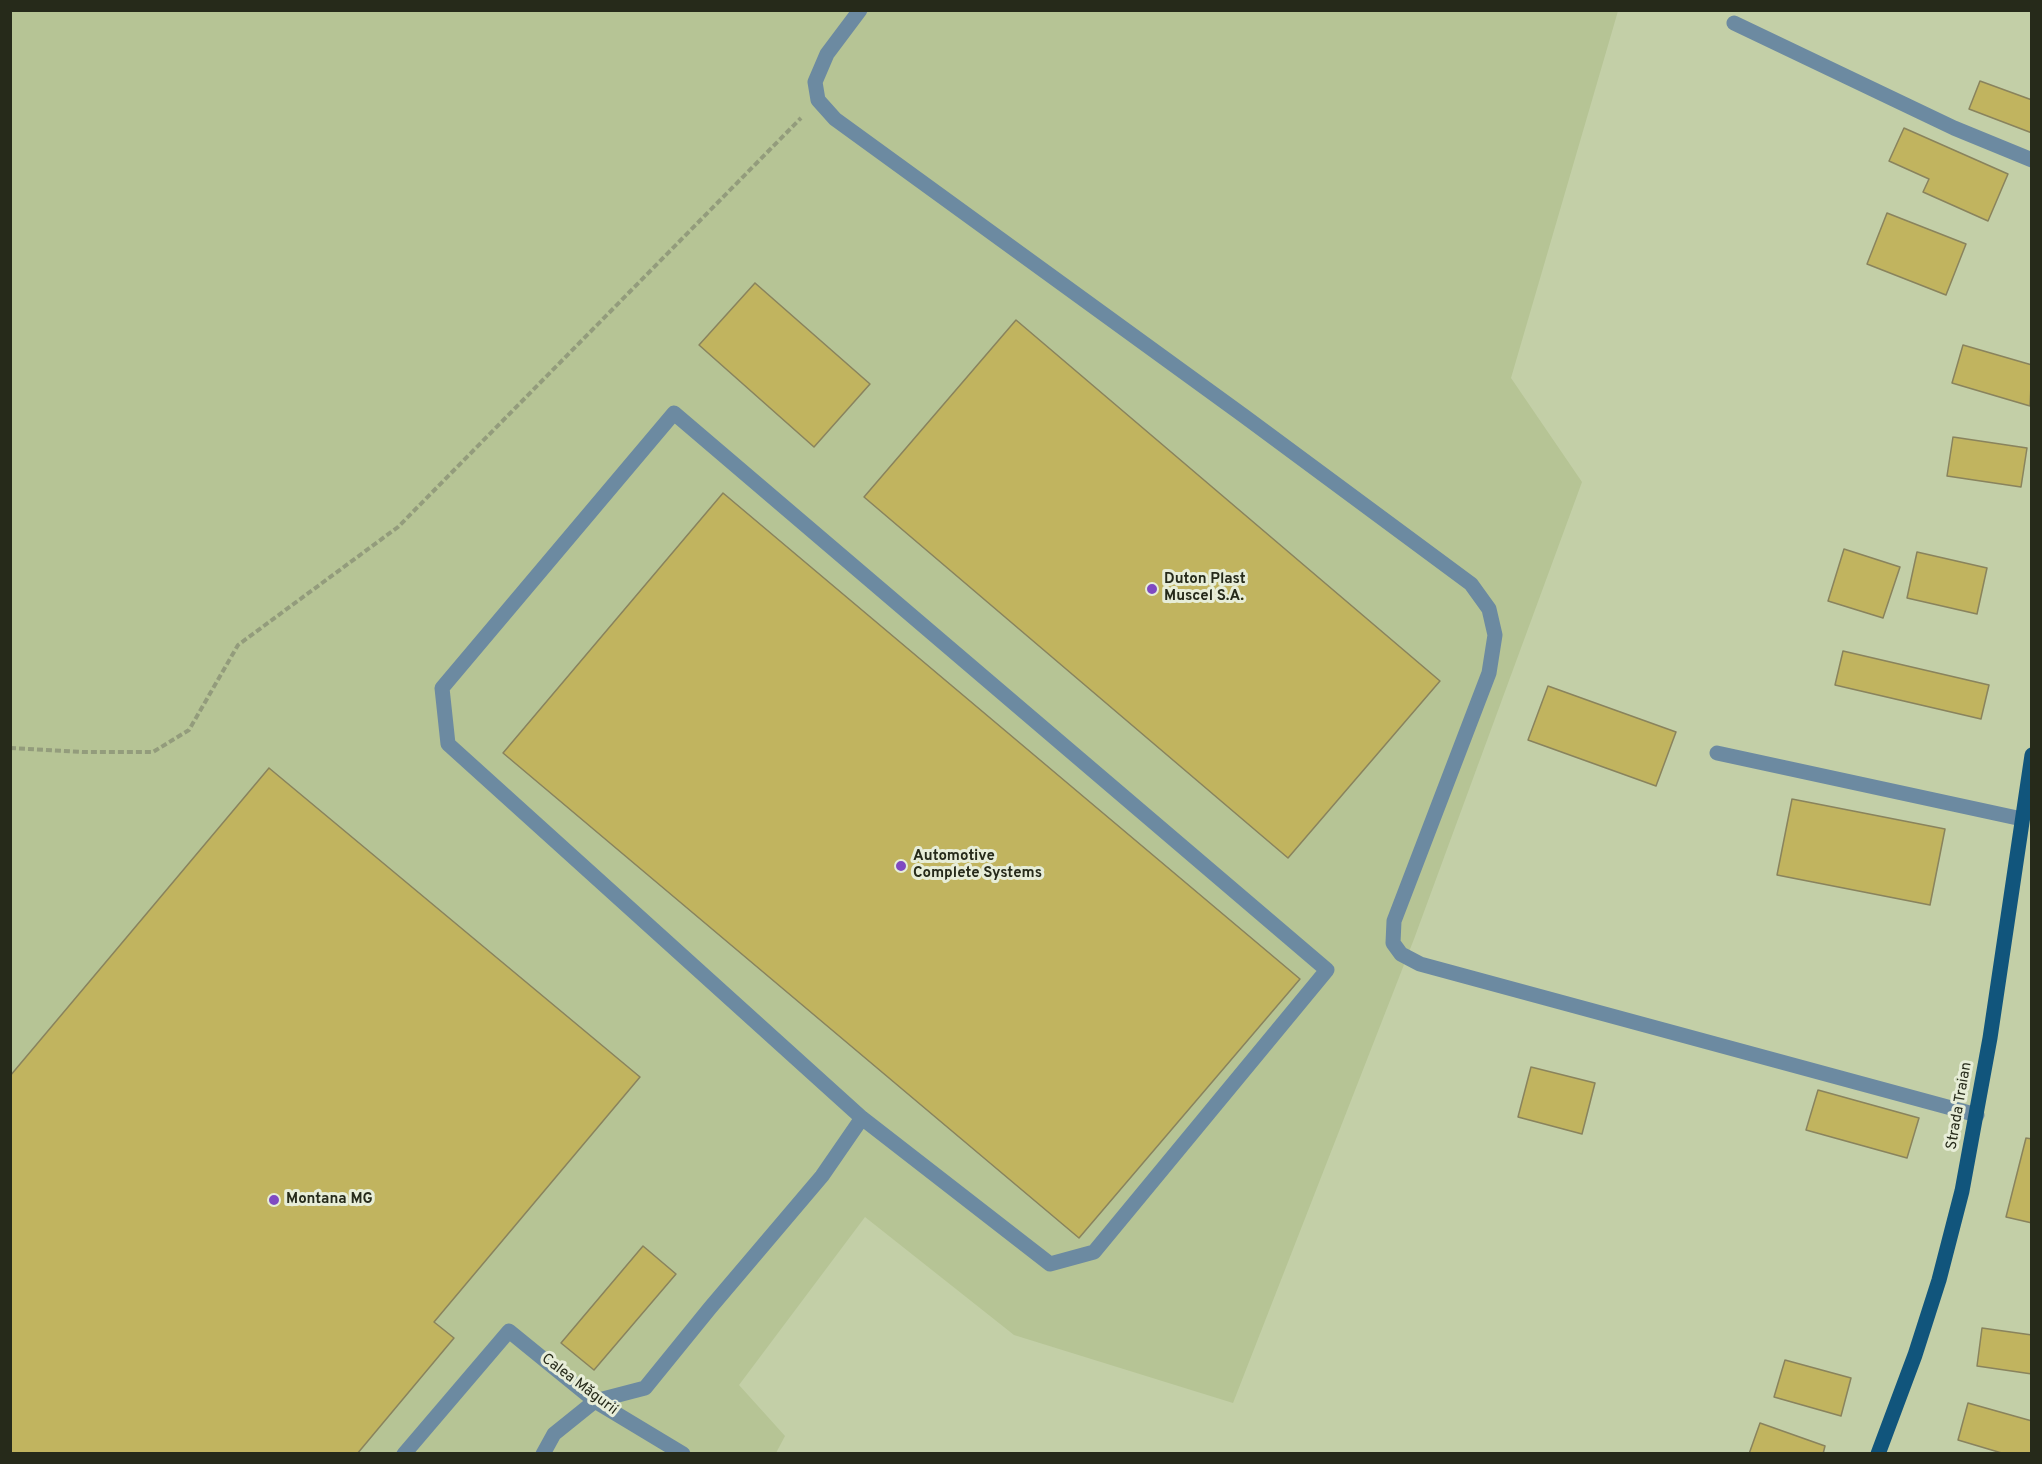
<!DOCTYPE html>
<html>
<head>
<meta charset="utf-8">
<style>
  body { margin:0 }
  #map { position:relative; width:2042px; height:1464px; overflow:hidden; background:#c3cfa7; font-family:Overpass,sans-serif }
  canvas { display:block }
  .frame { position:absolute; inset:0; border:12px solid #262a1a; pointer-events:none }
</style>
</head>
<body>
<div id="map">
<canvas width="2042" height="1464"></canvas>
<div class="frame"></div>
</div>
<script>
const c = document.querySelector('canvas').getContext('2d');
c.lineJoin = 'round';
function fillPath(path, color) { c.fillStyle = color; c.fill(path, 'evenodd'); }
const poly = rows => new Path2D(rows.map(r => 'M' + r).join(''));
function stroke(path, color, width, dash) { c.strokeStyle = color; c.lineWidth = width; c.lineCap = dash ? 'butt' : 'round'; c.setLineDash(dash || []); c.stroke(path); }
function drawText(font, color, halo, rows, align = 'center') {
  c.font = font + ' Overpass,sans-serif'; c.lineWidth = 6; c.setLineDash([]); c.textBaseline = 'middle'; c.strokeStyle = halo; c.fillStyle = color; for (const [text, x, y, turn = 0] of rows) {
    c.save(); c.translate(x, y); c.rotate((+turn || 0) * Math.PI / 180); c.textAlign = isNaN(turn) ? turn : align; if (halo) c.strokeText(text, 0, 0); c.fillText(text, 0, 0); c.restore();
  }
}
const built = poly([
  [10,11,1618,11,1511,378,1582,482,1414,939,1233,1403,1014,1335,865,1217,739,1385,785,1436,776,1453,11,1453]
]);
const building = poly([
  [1980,81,2032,100,2032,133,1969,109,1980,81],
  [1904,128,2008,174,1988,221,1923,192,1929,179,1889,161,1904,128],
  [1887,213,1966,244,1946,295,1867,264,1887,213],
  [755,283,870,384,814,447,699,345,755,283],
  [1016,320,1440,681,1288,858,864,497,1016,320],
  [1963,345,2032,365,2030,406,1952,383,1963,345],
  [1953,437,2027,448,2021,487,1947,476,1953,437],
  [723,493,1300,979,1079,1238,503,753,723,493],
  [1844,549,1900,567,1883,618,1828,601,1844,549],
  [1917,552,1987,568,1977,614,1907,598,1917,552],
  [1843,651,1989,685,1981,719,1835,685,1843,651],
  [1548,686,1676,732,1656,786,1528,740,1548,686],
  [269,768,640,1077,434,1322,454,1338,357,1454,10,1454,10,1076,269,768],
  [1792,799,1945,829,1930,905,1777,875,1792,799],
  [1531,1067,1595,1083,1582,1134,1518,1117,1531,1067],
  [1818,1090,1919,1118,1907,1158,1806,1130,1818,1090],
  [2026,1138,2032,1139,2032,1223,2006,1217,2026,1138],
  [643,1246,676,1274,594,1370,561,1343,643,1246],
  [1982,1328,2032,1335,2032,1374,1977,1366,1982,1328],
  [1785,1360,1851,1378,1841,1416,1774,1397,1785,1360],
  [1968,1403,2032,1421,2032,1454,2005,1454,1958,1440,1968,1403],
  [1760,1423,1825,1446,1823,1454,1749,1454,1760,1423]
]);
const path = poly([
  [10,748,84,752,153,752,189,730,238,645,398,527,801,118]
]);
const minor = poly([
  [860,10,827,54,815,82,818,100,835,119,1244,416,1471,584,1489,609,1495,635,1489,673,1394,921,1393,943,1401,954,1420,964,1977,1115],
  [1734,23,1954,128,2032,160],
  [674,413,1327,970,1094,1252,1050,1264,862,1118,448,744,442,688,674,413],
  [1717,753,2022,819],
  [404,1454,509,1331,595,1401,683,1454],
  [543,1454,554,1434,595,1401,645,1388,710,1308,822,1176,862,1118]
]);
const major = poly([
  [1878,1454,1915,1355,1939,1280,1962,1191,1990,1038,2032,755]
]);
const markers = [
  [1152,589,6,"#7f4ac2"],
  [901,866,6,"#7f4ac2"],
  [274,1200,6,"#7f4ac2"]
];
const poiNames = [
  ["Duton Plast",1164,580],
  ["Muscel S.A.",1164,597],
  ["Automotive",913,857],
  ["Complete Systems",913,874],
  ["Montana MG",286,1200]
];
const streetNames = [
  ["Strada Traian",1960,1106,-80],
  ["Calea Măgurii",579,1385,37]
];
fillPath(built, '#b6c495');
fillPath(building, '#c1b45f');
stroke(building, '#89835d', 1.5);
stroke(path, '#939c7c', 4, [6, 3]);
stroke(minor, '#6c8aa1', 15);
stroke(major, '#11557c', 15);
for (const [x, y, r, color] of markers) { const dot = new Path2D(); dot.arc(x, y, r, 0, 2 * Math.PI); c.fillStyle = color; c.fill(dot); stroke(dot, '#e7edd8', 2); }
drawText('bold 15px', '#262a1a', '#e7edd8', poiNames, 'left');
drawText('15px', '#262a1a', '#e7edd8', streetNames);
</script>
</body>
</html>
